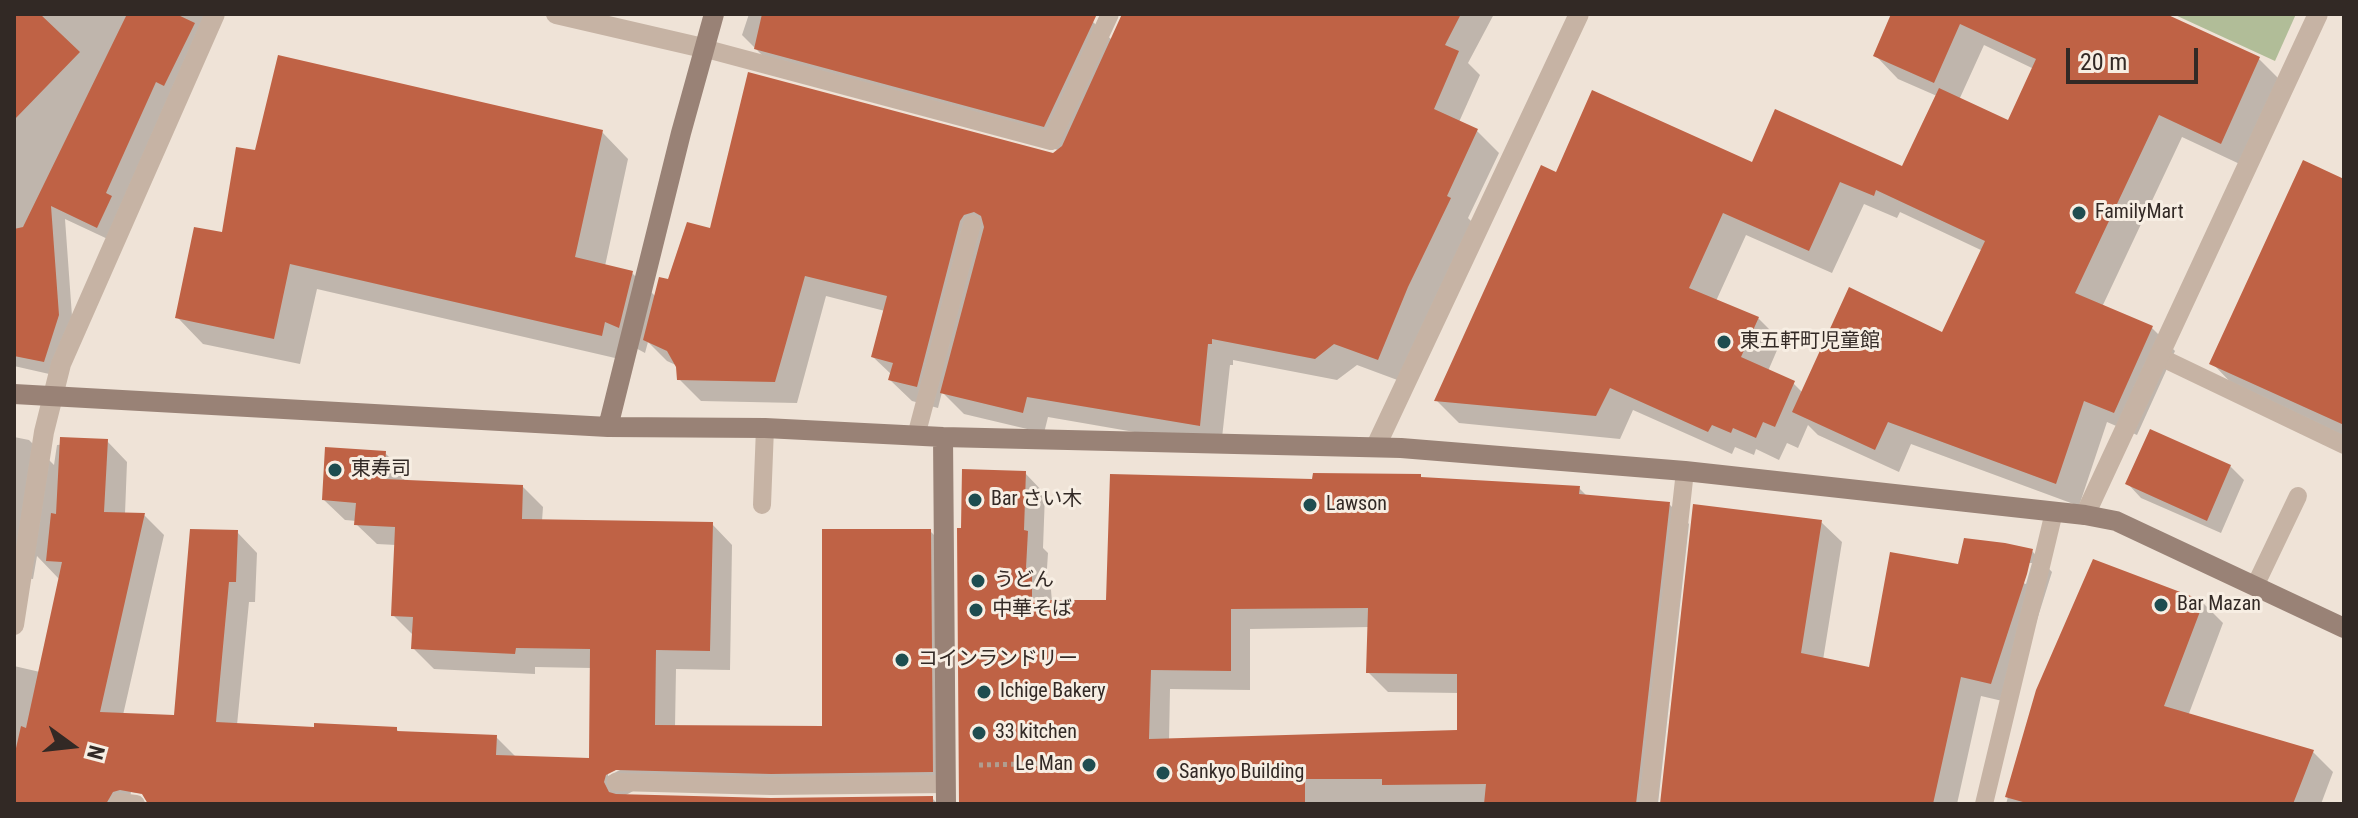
<!DOCTYPE html>
<html>
<head>
<meta charset="utf-8">
<style>
  body { margin:0 }
  #map { position:relative; width:2358px; height:818px; overflow:hidden; background:#efe3d7; font-family:"Roboto Condensed",sans-serif }
  canvas { display:block }
  .frame { position:absolute; inset:0; border:16px solid #322925; pointer-events:none }
  .north { position:absolute; left:32px; top:706px; width:80px; height:80px; -webkit-text-stroke:6px #f7eee3; paint-order:stroke; rotate:105deg; font-size:22px; font-weight:700; line-height:32px; text-align:center; color:#322925 }
  .north::after { content:''; display:block; margin:auto; width:28px; height:36px; background:#322925; clip-path:polygon(50% 0,100% 100%,50% 72%,0 100%) }
  .scale { position:absolute; left:2066px; top:48px; width:132px; height:36px; box-sizing:border-box; border:4px solid #322925; border-top:0; padding-left:10px; font-size:24px; line-height:28px; white-space:nowrap; color:#322925; -webkit-text-stroke:6px #f7eee3; paint-order:stroke }
</style>
</head>
<body>
<div id="map">
<canvas width="2358" height="818"></canvas>
<div class="frame"></div>
<div class="north">N</div>
<div class="scale">20 m</div>
</div>
<script>
const c = document.querySelector('canvas').getContext('2d');
c.lineJoin = 'round';
function fillPath(path, color) { c.fillStyle = color; c.fill(path, 'evenodd'); }
const poly = rows => new Path2D(rows.map(r => 'M' + r).join(''));
function stroke(path, color, width, dash) { c.strokeStyle = color; c.lineWidth = width; c.lineCap = dash ? 'butt' : 'round'; c.setLineDash(dash || []); c.stroke(path); }
function drawText(font, color, halo, rows, align = 'center') {
  c.font = font + ' "Roboto Condensed","Noto Sans JP",sans-serif'; c.lineWidth = 6; c.setLineDash([]); c.textBaseline = 'middle'; c.strokeStyle = halo; c.fillStyle = color; for (const [text, x, y, turn = 0] of rows) {
    c.save(); c.translate(x, y); c.rotate((+turn || 0) * Math.PI / 180); c.textAlign = isNaN(turn) ? turn : align; if (halo) c.strokeText(text, 0, 0); c.fillText(text, 0, 0); c.restore();
  }
}
const green = poly([
  [2173,14,2296,14,2275,61]
]);
const shadow = poly([
  [14,14,213,14,112,241,65,219,73,330,58,376,14,366],
  [749,14,1066,14,1093,22,1113,41,1129,14,1494,14,1468,63,1480,75,1459,122,1477,131,1499,153,1468,218,1472,222,1400,381,1357,365,1337,380,1233,360,1233,365,1230,365,1221,447,1048,417,1044,433,964,414,942,392,938,408,912,401,890,380,892,375,873,357,885,311,826,296,797,403,701,401,679,379,678,366,667,361,648,342,645,353,632,346,628,361,317,289,300,364,203,344,177,317,224,235,257,153,602,132,628,159,605,266,632,273,656,297,712,230,1062,151,784,77,742,35],
  [1894,14,2161,14,2259,59,2282,82,2244,166,2182,137,2102,307,2152,328,2175,351,2137,435,2107,422,2079,506,1911,444,1899,472,1818,435,1808,425,1798,448,1787,443,1779,460,1756,449,1754,455,1735,447,1732,454,1633,410,1620,439,1459,423,1436,400,1557,174,1753,164,1903,169,1937,96,1898,79,1875,55],
  [1984,45,2034,69,2009,123,1959,100],
  [1864,204,1897,218,1900,212,1983,251,1943,335,1803,393,1793,383,1768,371,1781,341,1758,318,1716,301,1746,235,1832,273],
  [2344,182,2344,439,2240,392,2212,363],
  [14,437,29,440,54,465,57,445,107,441,127,462,125,514,144,515,164,535,123,715,175,718,237,532,257,553,255,602,249,602,237,725,316,729,396,729,400,733,496,737,517,758,591,761,592,668,535,667,535,674,434,669,413,648,414,636,393,615,396,545,377,544,356,524,357,521,345,520,324,500,385,453,405,473,404,482,523,487,543,507,542,521,712,524,732,545,730,670,676,669,675,727,824,728,930,531,950,551,952,792,637,789,624,796,771,800,932,798,938,804,222,804,131,792,129,804,14,804,14,666,40,672,60,580,37,556,33,579,14,577],
  [626,767,608,776,608,772],
  [2230,466,2244,480,2221,533,2141,498,2128,484],
  [1025,473,1045,494,1043,548,1048,553,1046,584,1051,590,1052,602,1107,602,1579,488,1588,497,1669,504,1689,524,1658,804,961,804],
  [1370,627,1368,672,1388,692,1459,693,1459,732,1169,741,1170,689,1250,690,1250,629],
  [1821,522,1842,542,1823,660,1871,670,1959,567,2032,551,2052,572,2011,703,1981,696,1957,804,1662,804],
  [2027,563,2032,563,2026,584,2023,583],
  [2203,603,2223,623,2188,716,2313,752,2333,772,2321,804,2006,804,2037,691]
]);
const building = poly([
  [14,14,40,14,80,52,14,120],
  [127,14,176,14,195,23,164,86,156,82,106,193,112,196,97,228,51,206,59,315,44,362,14,356,14,229,23,227],
  [762,14,1097,14,1044,127,754,49],
  [1122,14,1461,14,1445,45,1459,51,1434,109,1478,129,1447,196,1451,198,1408,287,1378,360,1334,344,1315,359,1212,339,1212,344,1208,344,1200,426,1027,397,1023,413,940,393,984,227,981,216,974,212,964,215,960,221,917,387,888,380,893,363,871,357,887,296,805,276,775,382,677,380,676,367,667,351,643,340,659,277,668,279,687,222,710,228,748,72,1053,153,1062,146],
  [1891,14,2166,14,2260,57,2221,144,2159,115,2075,293,2153,326,2114,413,2084,401,2056,484,1888,422,1875,450,1792,412,1849,287,1942,332,1985,241,1876,190,1874,196,1840,182,1809,251,1723,213,1689,288,1759,317,1741,357,1795,381,1775,427,1763,422,1756,438,1733,428,1731,433,1712,425,1708,432,1610,388,1596,416,1434,401,1541,165,1556,172,1592,90,1752,162,1775,109,1902,166,1939,88,2008,120,2036,59,1960,24,1934,83,1873,56],
  [278,55,603,130,575,257,633,271,619,328,605,322,602,336,290,264,274,339,175,318,194,227,222,232,236,147,255,150],
  [2303,160,2344,179,2344,425,2209,364],
  [2150,429,2231,465,2207,521,2125,484],
  [60,437,108,439,104,512,145,513,100,712,174,715,190,529,238,530,236,582,229,582,216,722,314,727,314,723,397,727,397,731,497,735,496,755,589,758,590,649,516,648,515,654,411,649,413,617,391,616,395,527,354,525,356,503,322,500,325,447,386,451,384,479,523,485,522,519,713,522,710,651,656,650,655,725,822,726,822,529,931,529,933,772,771,774,616,770,606,775,604,782,609,792,616,794,771,798,933,796,933,804,148,804,142,794,120,790,113,792,106,804,14,804,14,757,21,726,26,728,62,562,46,561,51,513,56,514],
  [962,469,1026,471,1024,530,1028,531,1026,568,1032,568,1032,600,1106,600,1110,474,1312,479,1313,473,1421,474,1421,477,1580,486,1579,494,1670,502,1636,804,1484,804,1486,784,1382,785,1382,779,1305,779,1305,804,959,804,957,528,961,528],
  [1368,608,1366,673,1457,674,1457,730,1149,739,1151,670,1231,671,1231,609],
  [1693,504,1822,520,1801,653,1869,667,1890,552,1958,564,1964,538,2005,543,2033,549,2027,574,1991,684,1961,677,1933,804,1660,804],
  [2093,559,2204,601,2164,706,2314,750,2293,804,2030,804,2005,797,2036,690]
]);
const path = poly([
  [979,765,1069,763]
]);
const lane = poly([
  [703,48,1051,141,1110,14],
  [2158,356,2344,445],
  [916,436,972,224],
  [762,505,765,428],
  [2255,586,2298,496],
  [616,782,771,786,946,784],
  [118,804,119,802,136,804],
  [1648,804,1685,471],
  [1984,804,2054,512]
]);
const street = poly([
  [556,14,703,48],
  [1376,446,1579,14],
  [2085,515,2318,14],
  [14,625,44,432,61,364,215,14]
]);
const secondary = poly([
  [14,394,608,427,765,428,943,437,1401,448,1685,471,2085,515,2116,521,2344,628],
  [608,427,681,133,714,14],
  [943,437,946,804]
]);
const markers = [
  [2079,213,8,"#1e4d50"],
  [1724,342,8,"#1e4d50"],
  [335,470,8,"#1e4d50"],
  [975,500,8,"#1e4d50"],
  [1310,505,8,"#1e4d50"],
  [978,581,8,"#1e4d50"],
  [2161,605,8,"#1e4d50"],
  [976,610,8,"#1e4d50"],
  [902,660,8,"#1e4d50"],
  [984,692,8,"#1e4d50"],
  [979,733,8,"#1e4d50"],
  [1089,765,8,"#1e4d50"],
  [1163,773,8,"#1e4d50"]
];
const poiNames = [
  ["FamilyMart",2095,213],
  ["東五軒町児童館",1740,342],
  ["東寿司",351,470],
  ["Bar さい木",991,500],
  ["Lawson",1326,505],
  ["うどん",994,581],
  ["Bar Mazan",2177,605],
  ["中華そば",992,610],
  ["コインランドリー",918,660],
  ["Ichige Bakery",1000,692],
  ["33 kitchen",995,733],
  ["Le Man",1073,765,"right"],
  ["Sankyo Building",1179,773]
];
fillPath(green, '#b1bd98');
fillPath(shadow, '#0003');
fillPath(building, '#bf6245');
stroke(path, '#b19d8f', 5, [4, 4]);
stroke(lane, '#c6b3a4', 18);
stroke(street, '#c6b3a4', 20);
stroke(secondary, '#998276', 20);
for (const [x, y, r, color] of markers) { const dot = new Path2D(); dot.arc(x, y, r, 0, 2 * Math.PI); c.fillStyle = color; c.fill(dot); stroke(dot, '#f7eee3', 3); }
drawText('20px', '#322925', '#f7eee3', poiNames, 'left');
</script>
</body>
</html>
